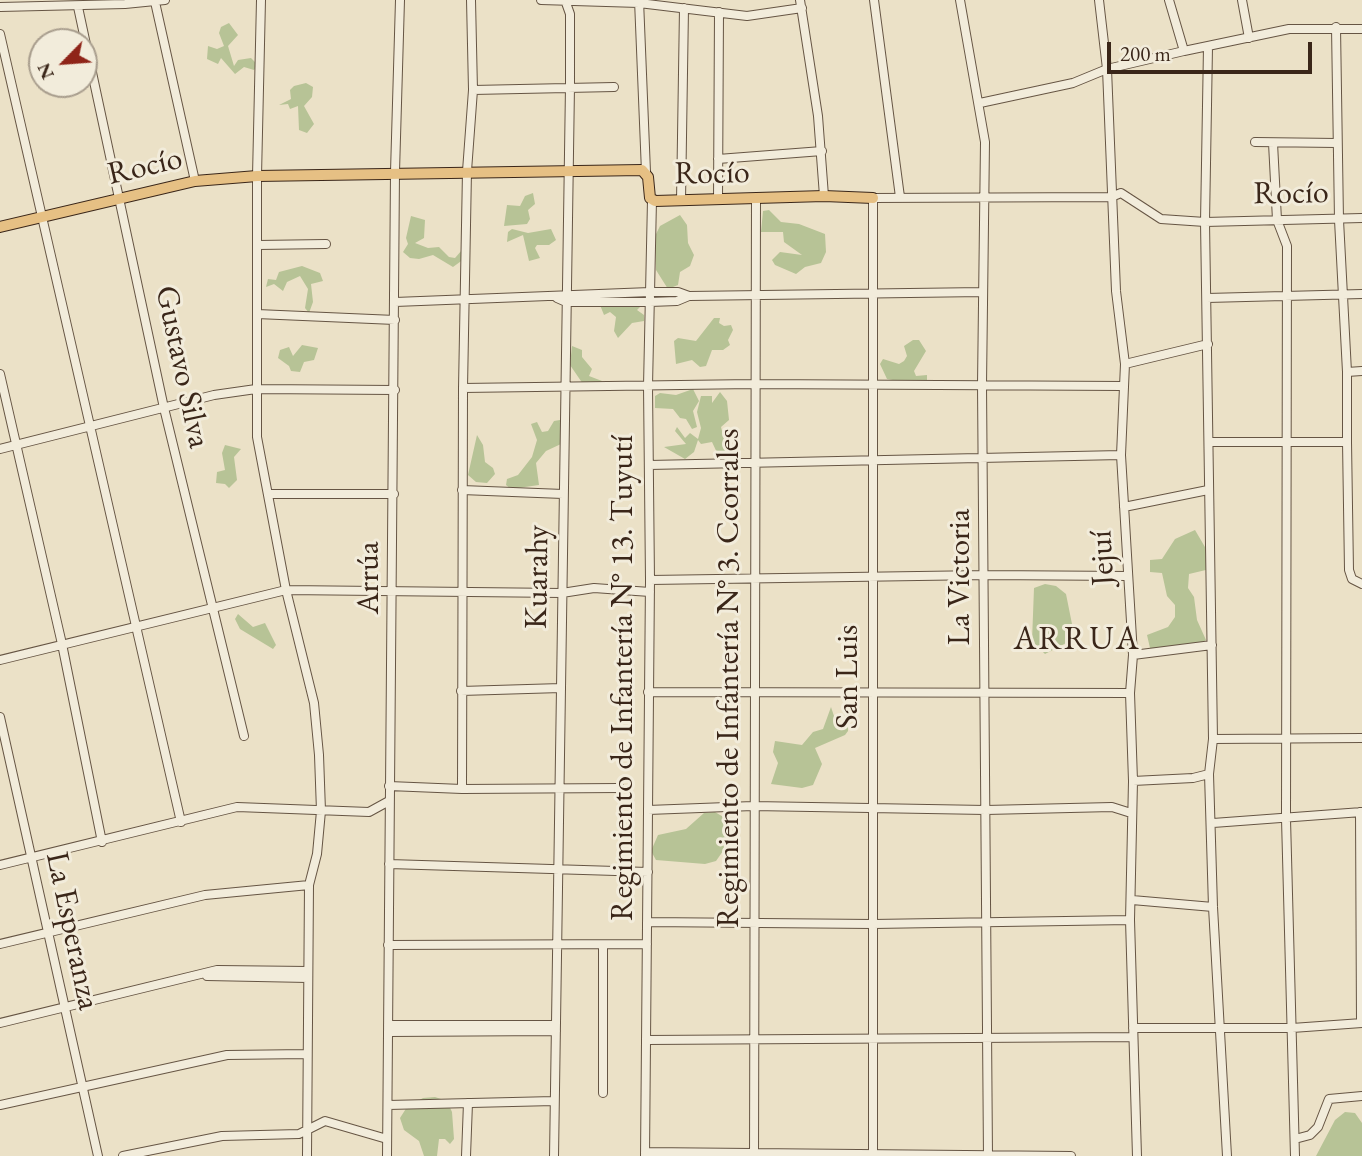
<!DOCTYPE html>
<html>
<head>
<meta charset="utf-8">
<style>
  body { margin:0 }
  #map { position:relative; width:1362px; height:1156px; overflow:hidden; background:#ebe1c7; font-family:"EB Garamond",serif }
  canvas { display:block }
  .north { position:absolute; left:28px; top:28px; width:70px; height:70px; box-sizing:border-box; background:#f2ecdb; border:2px solid #a89d8d; border-radius:50%; rotate:245deg; font-size:19px; font-weight:700; line-height:28px; text-align:center; color:#3a2619 }
  .north::after { content:''; display:block; margin:auto; width:24px; height:32px; background:#8f2418; clip-path:polygon(50% 0,100% 100%,50% 72%,0 100%) }
  .scale { position:absolute; left:1107px; top:42px; width:205px; height:32px; box-sizing:border-box; border:4px solid #3a2619; border-top:0; padding-left:9px; font-size:21px; line-height:24px; white-space:nowrap; color:#3a2619; -webkit-text-stroke:5px #f2ecdb; paint-order:stroke }
</style>
</head>
<body>
<div id="map">
<canvas width="1362" height="1156"></canvas>
<div class="north">N</div>
<div class="scale">200 m</div>
</div>
<script>
const c = document.querySelector('canvas').getContext('2d');
c.lineJoin = 'round';
function fillPath(path, color) { c.fillStyle = color; c.fill(path, 'evenodd'); }
const poly = rows => new Path2D(rows.map(r => 'M' + r).join(''));
function stroke(path, color, width, dash) { c.strokeStyle = color; c.lineWidth = width; c.lineCap = dash ? 'butt' : 'round'; c.setLineDash(dash || []); c.stroke(path); }
function drawText(font, color, halo, rows, align = 'center') {
  c.font = font + ' "EB Garamond",serif'; c.lineWidth = 6; c.setLineDash([]); c.textBaseline = 'middle'; c.strokeStyle = halo; c.fillStyle = color; for (const [text, x, y, turn = 0] of rows) {
    c.save(); c.translate(x, y); c.rotate((+turn || 0) * Math.PI / 180); c.textAlign = isNaN(turn) ? turn : align; if (halo) c.strokeText(text, 0, 0); c.fillText(text, 0, 0); c.restore();
  }
}
const green = poly([
  [229,23,238,35,228,46,234,66,238,60,251,58,258,65,254,70,244,67,235,74,221,58,218,64,207,59,208,46,217,49,224,46,219,33,221,27],
  [306,83,313,87,312,97,304,106,314,124,307,133,299,130,298,106,290,109,288,104,279,105,291,99,290,90,294,86],
  [533,193,535,204,528,210,530,219,527,224,504,226,507,205,520,206,525,196],
  [769,210,781,222,799,224,825,234,826,252,821,263,805,267,796,274,775,265,772,260,780,252,802,255,784,242,783,232,761,232,763,211],
  [680,215,687,225,688,243,694,255,690,266,680,272,678,285,668,289,656,270,655,236,660,226],
  [411,216,425,220,424,238,415,243,428,248,439,247,449,257,455,258,462,250,464,259,453,267,433,255,419,259,410,258,403,252,408,244,406,238],
  [512,229,528,233,551,229,556,240,549,245,537,245,535,248,540,258,529,261,523,235,507,242,508,232],
  [302,266,320,273,323,281,311,284,313,302,309,313,305,308,308,289,300,276,287,282,283,291,274,284,266,287,268,279,276,280,279,272],
  [629,296,637,296,641,306,637,310,644,315,644,321,632,323,618,338,614,331,616,317,610,312,604,315,600,305,609,298,619,305],
  [714,318,720,318,719,323,724,326,731,325,733,330,728,340,730,345,723,350,712,350,706,366,700,367,692,360,676,364,674,341,678,338,696,341],
  [913,340,919,340,926,351,914,371,916,376,927,375,927,381,915,384,887,379,880,364,883,359,899,364,904,361,907,356,904,346],
  [302,345,318,348,314,360,304,362,300,372,291,371,289,366,278,358,280,350,289,347,293,356],
  [572,346,582,350,582,357,592,369,589,376,602,381,601,386,583,384,570,365],
  [693,389,699,401,693,411,697,427,692,429,686,419,680,418,673,409,655,408,655,396,660,393,676,395],
  [720,392,727,401,729,420,721,427,727,450,725,456,719,457,712,442,701,444,698,440,694,452,685,459,664,447,686,444,675,431,677,427,685,438,690,433,698,439,701,428,697,412,701,396,712,396,712,403],
  [560,420,561,444,546,451,536,463,539,485,511,489,506,485,507,479,518,475,532,457,537,440,531,424,537,422,542,432,548,431,554,421],
  [477,435,483,445,485,462,493,468,495,474,487,483,476,482,468,475],
  [225,445,241,449,234,457,237,480,229,488,225,484,216,483,217,472,225,470,222,453],
  [1195,530,1212,559,1210,569,1189,574,1188,588,1194,597,1197,620,1206,640,1197,645,1162,651,1150,648,1147,635,1168,627,1175,617,1175,605,1167,596,1162,573,1150,572,1150,560,1162,559,1175,539],
  [1045,584,1056,586,1066,594,1072,624,1070,641,1045,654,1032,641,1034,588],
  [238,614,253,627,265,623,276,645,273,649,240,629,235,619],
  [831,707,836,722,848,725,848,731,845,735,815,748,822,764,813,785,802,788,771,784,778,763,773,752,775,741,802,745,813,732,823,729],
  [715,812,725,818,730,828,723,851,716,861,705,864,656,860,651,851,658,835,686,829,704,813],
  [435,1097,447,1101,452,1112,454,1139,450,1144,445,1139,439,1139,437,1156,424,1156,419,1141,404,1130,400,1118,407,1107,423,1098],
  [1345,1112,1355,1113,1362,1123,1362,1156,1316,1156,1335,1120]
]);
const minor = poly([
  [261,0,257,176,257,437,286,590,314,703,319,755,321,811,317,854,309,885,307,1156],
  [541,0,639,3,747,16,802,8],
  [639,0,646,172],
  [800,0,818,116,824,196],
  [874,0,900,197],
  [960,0,985,142,982,385,988,1156],
  [1099,0,1107,69,1116,291,1125,364,1121,455,1133,655,1130,693,1133,781,1130,920,1137,1156],
  [1169,0,1184,51],
  [1242,0,1249,38],
  [155,2,195,181],
  [0,7,125,4,165,0],
  [78,7,164,408,244,736],
  [1336,27,1339,220,1347,372],
  [0,34,181,822],
  [1208,47,1205,222,1213,739],
  [473,90,614,87],
  [980,103,1073,83,1107,69,1184,51,1289,29,1362,29],
  [1255,142,1337,143],
  [1273,143,1277,220,1287,246,1286,819,1295,1156],
  [718,159,822,151],
  [718,200,719,12],
  [681,201,684,8],
  [258,245,326,244],
  [557,298,566,302,650,302,677,301,689,296,983,292],
  [1207,298,1362,294],
  [395,302,650,292,678,292,689,296],
  [257,314,395,320],
  [1125,364,1208,344],
  [1362,371,1347,372,1347,442,1349,570,1352,579,1362,584],
  [0,374,62,644,102,842],
  [463,388,753,384,1123,386],
  [1211,442,1347,442],
  [0,449,214,395,256,389,395,390],
  [649,465,1121,455],
  [462,490,563,494],
  [269,494,394,494],
  [1124,507,1208,490],
  [650,580,985,575,1128,576],
  [1133,655,1212,645],
  [0,660,286,590,562,593,594,588,650,592],
  [461,691,561,688],
  [648,692,1130,693],
  [0,717,98,1156],
  [1133,781,1193,778,1209,774],
  [389,786,462,789,620,788],
  [462,789,463,388,467,171,473,90,471,0],
  [648,810,753,806,986,810,1112,807,1131,813],
  [1360,812,1361,1023],
  [1213,823,1362,812],
  [389,864,648,872],
  [0,865,237,807,369,812,389,801],
  [1132,900,1213,907],
  [647,922,873,924,1130,920],
  [0,944,205,895,309,885],
  [388,945,647,944],
  [207,976,308,978],
  [0,1023,217,970,308,971],
  [388,1025,556,1025],
  [1133,1028,1292,1028,1362,1023],
  [388,1032,556,1031],
  [646,1040,1133,1037],
  [603,1093,603,945],
  [0,1105,227,1055,307,1054],
  [388,1105,554,1101],
  [1295,1139,1310,1135,1318,1127,1329,1099,1362,1096],
  [645,1152,1071,1156],
  [123,1156,222,1136,299,1134,325,1121,387,1139],
  [387,1156,395,172,400,0],
  [466,1156,468,1103],
  [554,1156,570,86,570,14,565,0],
  [645,1156,650,580,648,386,652,200],
  [754,1156,756,199],
  [873,1156,873,198,1111,197,1121,193,1161,219,1205,222,1362,218],
  [1227,1156,1213,907,1209,774,1213,739,1362,738]
]);
const major = poly([
  [0,227,195,181,257,176,642,170,648,177,650,198,655,201,824,196,873,198]
]);
const streetNames = [
  ["Rocío",145,167,-13],
  ["Rocío",712,174,-1],
  ["Rocío",1291,194,-1],
  ["Gustavo Silva",182,367,78],
  ["Jejuí",1103,558,-93],
  ["Kuarahy",538,577,-89],
  ["La Victoria",960,577,-90],
  ["Arrúa",369,578,-90],
  ["San Luis",848,677,-90],
  ["Regimiento de Infantería N° 13. Tuyutí",623,678,-90],
  ["Regimiento de Infantería N° 3. Ccorrales",729,678,-90],
  ["La Esperanza",72,931,78]
];
const neighbourhoodNames = [
  ["ARRUA",1077,640]
];
fillPath(green, '#b7c396');
stroke(minor, '#654', 10);
stroke(major, '#3a2619', 12);
stroke(minor, '#f2ecdb', 8);
stroke(major, '#e6c084', 10);
drawText('32px', '#3a2619', '#f2ecdb', streetNames);
c.letterSpacing = '2px';
drawText('33px', '#3a2619', '#f2ecdb', neighbourhoodNames);
c.letterSpacing = '0px';
</script>
</body>
</html>
